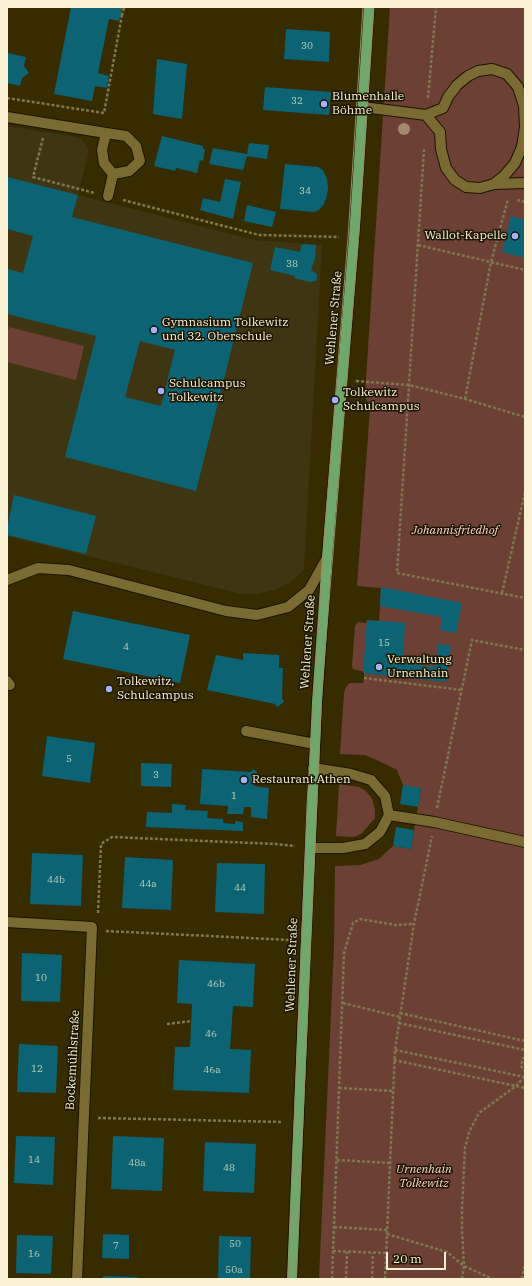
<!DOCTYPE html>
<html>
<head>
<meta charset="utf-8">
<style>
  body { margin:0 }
  #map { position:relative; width:532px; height:1286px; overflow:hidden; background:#372c00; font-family:"IBM Plex Serif",serif }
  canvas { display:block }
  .frame { position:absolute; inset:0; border:8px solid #f8f1d3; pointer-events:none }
  .scale { position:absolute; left:386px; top:1252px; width:60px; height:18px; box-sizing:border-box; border:2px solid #f8f1d3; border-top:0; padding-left:5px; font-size:12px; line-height:14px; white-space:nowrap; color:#f8f1d3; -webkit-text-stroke:3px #1b1500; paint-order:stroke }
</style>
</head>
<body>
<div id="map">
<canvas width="532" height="1286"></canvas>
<div class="frame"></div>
<div class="scale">20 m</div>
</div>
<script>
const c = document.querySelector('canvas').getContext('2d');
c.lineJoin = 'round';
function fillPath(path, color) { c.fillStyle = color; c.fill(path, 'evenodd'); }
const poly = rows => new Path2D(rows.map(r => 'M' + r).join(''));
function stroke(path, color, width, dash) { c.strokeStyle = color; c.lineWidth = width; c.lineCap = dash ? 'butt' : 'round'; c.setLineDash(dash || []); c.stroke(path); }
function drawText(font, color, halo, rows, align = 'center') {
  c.font = font + ' "IBM Plex Serif",serif'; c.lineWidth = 3; c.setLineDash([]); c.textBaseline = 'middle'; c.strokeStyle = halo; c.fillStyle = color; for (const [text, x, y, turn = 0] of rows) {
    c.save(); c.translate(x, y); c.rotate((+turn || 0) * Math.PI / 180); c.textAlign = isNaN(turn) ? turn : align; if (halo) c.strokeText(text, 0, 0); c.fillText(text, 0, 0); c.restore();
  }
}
const built = poly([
  [7,126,76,137,82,139,88,149,88,155,78,195,255,240,322,245,304,570,291,582,274,590,258,594,241,594,7,536]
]);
const green = poly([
  [390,7,525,7,525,1279,319,1279,334,947,335,866,360,865,379,859,393,846,411,849,421,789,403,785,397,770,381,762,365,755,340,754,344,693,346,687,350,683,363,683,364,678,364,673,363,673,362,671,356,670,353,669,352,666,355,626,358,622,366,623,367,620,379,621,381,588,357,586,370,409,365,395],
  [9,327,84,346,76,380,7,362,7,336],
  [339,784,359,787,366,791,372,799,375,810,375,818,362,833,354,837,336,836]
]);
const building = poly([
  [71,7,113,7,122,9,119,21,109,19,98,73,109,76,107,88,95,86,92,101,54,94],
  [286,29,330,32,329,62,284,59],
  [7,53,26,57,24,66,29,73,22,78,20,86,7,83],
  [157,59,187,64,182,119,153,114],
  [265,87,331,92,329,115,263,110],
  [162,136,203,146,203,149,205,149,203,161,200,160,197,173,176,168,175,171,154,166],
  [249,143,269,145,267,159,247,156,243,170,209,164,213,148,247,154],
  [285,164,318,167,323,170,327,179,328,187,327,196,324,204,320,209,314,212,280,209],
  [7,177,78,195,72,217,253,263,196,491,65,457,96,336,7,314,7,269,23,273,33,236,7,229],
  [140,341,175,350,161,406,125,397],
  [225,179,241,182,233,219,200,210,203,198,220,202],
  [247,205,276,212,272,227,244,221],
  [511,216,525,220,525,258,502,252],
  [302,244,316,245,315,259,311,270,317,274,317,278,316,281,310,282,294,278,295,276,270,270,275,247,300,252],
  [14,495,96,516,86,554,7,535,7,528],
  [381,587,462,603,456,633,440,630,442,617,380,606],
  [73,611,190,635,180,683,63,659],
  [367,620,405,623,403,663,435,667,438,644,451,646,446,682,363,673],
  [243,653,279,655,279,668,283,668,282,698,284,702,277,707,275,704,207,690,216,655,243,660],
  [47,736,95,743,90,783,42,776],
  [141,763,172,764,171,787,141,786],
  [202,769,250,772,254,769,258,774,256,777,254,786,269,788,267,819,251,817,251,807,244,807,243,814,227,814,228,806,200,804],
  [403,785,421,788,418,807,400,804],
  [172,804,186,805,185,810,208,811,207,818,223,819,223,823,235,824,235,821,243,822,243,831,146,827,147,812,172,813],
  [396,827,414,830,411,849,393,846],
  [32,853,83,855,81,906,30,904],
  [125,857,173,860,171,910,122,908],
  [217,863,265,864,264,914,215,912],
  [22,953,62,955,60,1002,21,1001],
  [179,960,255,964,253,1007,233,1006,230,1049,251,1050,249,1093,173,1090,175,1047,190,1047,192,1004,177,1003],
  [19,1044,58,1046,56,1093,17,1092],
  [16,1136,55,1137,53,1185,14,1183],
  [113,1136,164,1138,162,1191,111,1189],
  [205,1142,256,1144,254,1193,203,1191],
  [103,1234,129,1235,129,1259,102,1258],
  [17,1235,53,1236,51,1274,16,1273],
  [219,1236,251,1237,250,1279,218,1279],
  [103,1276,137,1277,137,1279,103,1279]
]);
const path = poly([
  [119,7,124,8,122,15],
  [7,98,104,113,122,15,121,14],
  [428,98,436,7],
  [43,138,33,177,95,193],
  [424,149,397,573,525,598],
  [123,200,259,235,339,237],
  [517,200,525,202],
  [418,245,525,270],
  [356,381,409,385,465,399,525,417],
  [465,399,491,262,508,199],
  [502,593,525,492],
  [364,678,462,690],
  [437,808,472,640,525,650],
  [98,913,101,844,112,837,276,844,295,846],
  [106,931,291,940],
  [343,1003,400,1017],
  [400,1013,525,1041],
  [399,1023,525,1050],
  [167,1024,192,1021],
  [395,1050,525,1077],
  [525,1058,523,1058,521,1066,525,1071],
  [394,1060,525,1088],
  [339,1088,393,1091],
  [98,1118,283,1122],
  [337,1160,390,1163],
  [334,1227,387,1230],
  [387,1234,447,1252,464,1266,493,1279],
  [333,1251,386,1253],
  [332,1279,344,953,353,923,360,919,396,925,414,924],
  [346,1279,347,1252],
  [372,1279,373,1253],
  [385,1279,395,1050,414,924,432,836],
  [462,1279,464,1266,462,1230,462,1208,465,1148,469,1132,479,1113,516,1086,525,1076],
  [522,1279,525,1263]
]);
const minor = poly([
  [363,107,426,115,443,108,448,97,457,85,468,76,478,71,492,69,507,74,518,87,524,106,525,127,522,147,515,163,504,176,494,184,480,188,466,187,455,180,446,168,441,149,440,132,426,115],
  [7,117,106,133,102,150,104,163,113,174,108,196],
  [106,133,126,136,136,146,140,161,129,171,113,174],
  [494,184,525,183],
  [7,580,38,568,69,570,226,611,257,615,288,607,309,590,327,558],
  [7,681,10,685],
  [246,731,315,744],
  [389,815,434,822,525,842],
  [310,848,343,848,365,844,380,832,389,815,385,796,371,780,351,774,313,768],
  [7,922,92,927,77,1279]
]);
const major = poly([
  [292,1279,306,940,317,702,327,558,354,238,369,7]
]);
const tram = poly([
  [288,1279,307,805,324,539,348,238,363,7],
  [296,1279,322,688,360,220,374,7]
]);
const trees = [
  [404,129]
];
const markers = [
  [324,104,4,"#a3b2fd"],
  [515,236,4,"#a3b2fd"],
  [154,330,4,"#a3b2fd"],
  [161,391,4,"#a3b2fd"],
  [335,400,4,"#a3b2fd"],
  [379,667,4,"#a3b2fd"],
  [109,689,4,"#a3b2fd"],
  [244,780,4,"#a3b2fd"]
];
const numberNames = [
  ["30",307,46],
  ["32",297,101],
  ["34",305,191],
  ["38",292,264],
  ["15",384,643],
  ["4",126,647],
  ["5",69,759],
  ["3",156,775],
  ["1",234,796],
  ["44b",56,880],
  ["44a",148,884],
  ["44",240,888],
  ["10",41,978],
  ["46b",216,984],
  ["46",211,1034],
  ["12",37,1069],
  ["46a",212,1070],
  ["14",34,1160],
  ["48a",137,1163],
  ["48",229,1168],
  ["50",235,1244],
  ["7",116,1246],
  ["16",34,1254],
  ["50a",234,1270]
];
const poiNames = [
  ["Blumenhalle",332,97],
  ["Böhme",332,111],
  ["Wallot-Kapelle",507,236,"right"],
  ["Gymnasium Tolkewitz",162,323],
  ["und 32. Oberschule",162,337],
  ["Schulcampus",169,384],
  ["Tolkewitz",169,398],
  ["Tolkewitz",343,393],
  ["Schulcampus",343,407],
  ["Verwaltung",387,660],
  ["Urnenhain",387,674],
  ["Tolkewitz,",117,682],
  ["Schulcampus",117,696],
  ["Restaurant Athen",252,780]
];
const streetNames = [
  ["Wehlener Straße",334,318,-85],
  ["Wehlener Straße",308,642,-86],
  ["Wehlener Straße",292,965,-88],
  ["Bockemühlstraße",73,1060,-87]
];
const parkNames = [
  ["Johannisfriedhof",455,531],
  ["Urnenhain",424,1170],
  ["Tolkewitz",424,1184]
];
fillPath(built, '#3e3512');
fillPath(green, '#6c4035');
fillPath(building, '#0b6374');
stroke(minor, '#1c1500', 12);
stroke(major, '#1c1500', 12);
stroke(path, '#807750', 2.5, [3, 2]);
stroke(minor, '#7a6b32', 10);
stroke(major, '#70a86b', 10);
stroke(tram, '#978e69', 1);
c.fillStyle = '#a4886f';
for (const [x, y] of trees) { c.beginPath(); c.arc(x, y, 6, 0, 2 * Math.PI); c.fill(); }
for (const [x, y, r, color] of markers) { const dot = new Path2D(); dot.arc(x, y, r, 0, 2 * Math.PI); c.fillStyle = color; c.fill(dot); stroke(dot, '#1b1500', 1.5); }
drawText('10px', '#bdcebb', null, numberNames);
drawText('12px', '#f8f1d3', '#1b1500', poiNames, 'left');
drawText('12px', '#f8f1d3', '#1b1500', streetNames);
drawText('italic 12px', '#fed4c9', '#1b1500', parkNames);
</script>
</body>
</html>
